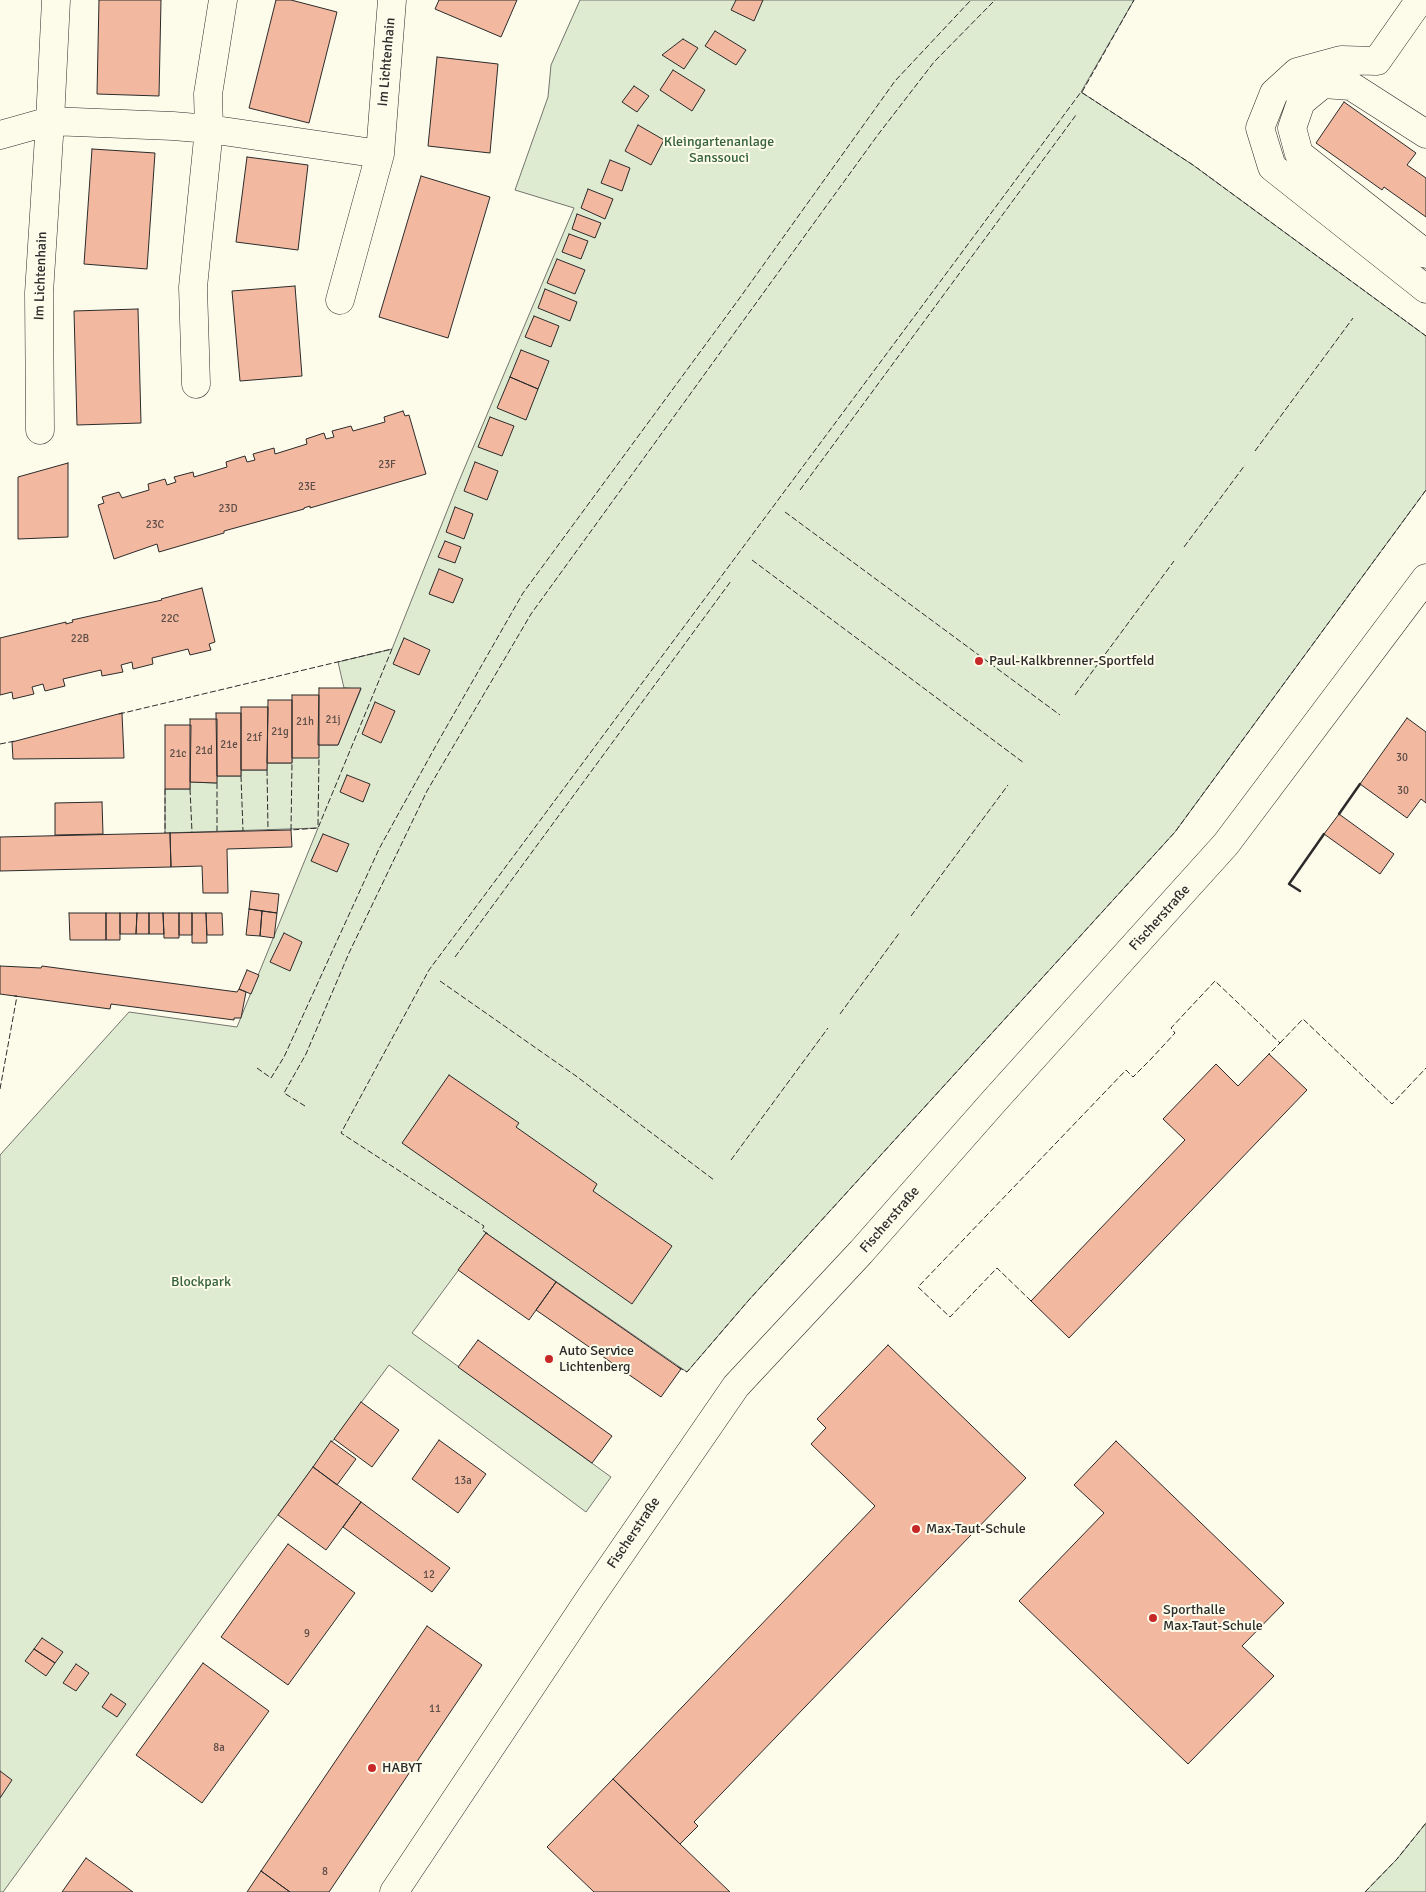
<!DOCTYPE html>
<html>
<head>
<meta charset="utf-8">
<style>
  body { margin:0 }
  canvas { display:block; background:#fdfbea }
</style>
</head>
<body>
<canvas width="1426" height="1892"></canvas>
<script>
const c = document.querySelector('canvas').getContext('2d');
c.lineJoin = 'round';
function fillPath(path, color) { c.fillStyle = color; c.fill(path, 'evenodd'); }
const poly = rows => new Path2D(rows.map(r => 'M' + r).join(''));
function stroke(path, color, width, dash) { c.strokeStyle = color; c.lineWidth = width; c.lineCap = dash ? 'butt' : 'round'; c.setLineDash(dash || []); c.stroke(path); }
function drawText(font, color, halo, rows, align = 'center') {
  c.font = font + ' Signika,sans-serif'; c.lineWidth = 4; c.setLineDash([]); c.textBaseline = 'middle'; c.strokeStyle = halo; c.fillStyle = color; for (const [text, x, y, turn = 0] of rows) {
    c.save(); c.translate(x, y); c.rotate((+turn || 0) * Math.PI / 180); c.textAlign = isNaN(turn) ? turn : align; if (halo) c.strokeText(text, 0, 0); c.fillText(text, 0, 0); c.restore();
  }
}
const green = poly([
  [580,0,1134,0,1081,92,1193,165,1426,336,1426,490,1175,832,748,1301,687,1372,486,1233,412,1333,611,1477,586,1512,389,1365,243,1562,3,1892,0,1892,0,1155,129,1012,237,1027,318,828,165,833,165,789,190,789,190,782,216,783,217,776,241,776,241,770,267,770,267,763,292,763,292,758,318,745,338,745,361,689,344,688,338,662,392,649,459,481,574,208,515,190,548,97,551,65,580,0],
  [1426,1823,1426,1892,1365,1892,1397,1859,1426,1823]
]);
const building = poly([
  [99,0,161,0,159,96,97,94,99,0],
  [276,0,291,0,337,12,309,123,249,108,276,0],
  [439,0,517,0,501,37,435,9,439,0],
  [736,0,763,0,754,21,731,10,736,0],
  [715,31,746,50,736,65,705,46,715,31],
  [683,39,698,48,684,69,662,55,683,39],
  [437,57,498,64,490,153,428,146,437,57],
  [673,70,705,90,692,111,660,90,673,70],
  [634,86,649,96,637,112,622,102,634,86],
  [1344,102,1416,153,1407,165,1426,178,1426,217,1384,187,1382,190,1316,143,1344,102],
  [638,125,664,140,651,165,625,151,638,125],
  [92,149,155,153,147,269,84,264,92,149],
  [247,157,308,165,298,250,236,242,247,157],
  [610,160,630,168,622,191,601,183,610,160],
  [421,176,490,197,448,338,379,317,421,176],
  [588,189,613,199,605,219,581,208,588,189],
  [577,214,601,223,595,238,572,229,577,214],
  [569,234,588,241,581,259,562,252,569,234],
  [557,259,585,270,575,294,547,283,557,259],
  [295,286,302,376,240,381,232,291,295,286],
  [545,289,577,302,570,321,538,308,545,289],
  [138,309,141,423,77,425,74,311,138,309],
  [534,316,559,326,551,347,525,337,534,316],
  [521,350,549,361,538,389,510,377,521,350],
  [510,377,538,389,526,420,497,408,510,377],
  [403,411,405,416,409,415,426,474,310,508,310,506,304,508,304,509,224,531,224,533,159,552,157,544,114,559,98,505,104,503,102,497,119,492,122,498,149,490,148,484,165,479,167,485,176,482,174,477,193,472,194,477,227,467,226,462,245,456,247,462,255,460,253,454,274,448,275,454,307,444,306,439,324,433,326,439,334,437,332,431,351,426,353,431,385,422,384,417,403,411],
  [490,417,514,426,502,456,478,447,490,417],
  [475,462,498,471,487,500,464,491,475,462],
  [68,463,68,537,18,539,18,477,68,463],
  [455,507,473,514,464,539,446,532,455,507],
  [445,541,461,547,455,563,438,557,445,541],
  [439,569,463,579,453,603,429,594,439,569],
  [202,588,215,642,209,644,211,650,190,655,188,649,152,658,153,664,133,669,132,662,121,665,123,672,102,676,101,670,63,679,65,686,45,691,43,684,32,687,34,694,13,699,12,692,0,695,0,638,66,622,66,624,73,622,72,620,162,600,161,599,202,588],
  [404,638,430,650,419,675,393,664,404,638],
  [319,688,361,688,338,745,318,745,319,688],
  [292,695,319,695,319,758,292,758,292,695],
  [268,700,292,700,292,763,267,763,268,700],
  [375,702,395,711,381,743,362,734,375,702],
  [241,707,268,707,267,770,241,770,241,707],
  [122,713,124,758,13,759,12,742,122,713],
  [216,713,241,713,241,776,217,776,216,713],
  [1407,718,1426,732,1426,803,1421,799,1407,818,1360,784,1407,718],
  [190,719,217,719,217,783,190,782,190,719],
  [165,725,191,725,190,789,165,789,165,725],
  [347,775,370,784,363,802,340,792,347,775],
  [102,802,103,834,55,835,55,803,102,802],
  [1339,814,1394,854,1380,874,1324,834,1339,814],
  [291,830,292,847,227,849,228,893,203,893,202,866,171,867,170,833,291,830],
  [170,833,171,867,0,871,0,837,170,833],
  [323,834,349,844,337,872,311,861,323,834],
  [251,891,279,894,277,913,249,909,251,891],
  [249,909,262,911,260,936,246,935,249,909],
  [262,911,277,913,274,938,260,936,262,911],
  [69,913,106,913,106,940,70,940,69,913],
  [106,913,120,913,120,940,106,940,106,913],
  [120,913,137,913,136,934,120,934,120,913],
  [137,913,149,913,149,934,136,934,137,913],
  [149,913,163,913,164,934,149,934,149,913],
  [163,913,179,913,179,938,164,938,163,913],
  [179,913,192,913,192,935,179,935,179,913],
  [192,913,206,913,207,943,192,943,192,913],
  [206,913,222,913,223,935,207,935,206,913],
  [284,933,302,942,290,971,270,962,284,933],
  [0,966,41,968,42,966,237,992,239,989,246,992,241,1018,234,1018,234,1020,111,1004,110,1009,0,994,0,966],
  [247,970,259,975,251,994,239,989,247,970],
  [1269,1054,1307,1090,1069,1338,1031,1301,1185,1140,1163,1119,1216,1064,1238,1086,1269,1054],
  [449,1075,519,1123,516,1127,597,1184,593,1191,672,1246,632,1304,402,1143,449,1075],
  [486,1233,556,1282,529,1320,458,1270,486,1233],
  [556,1282,681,1369,661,1397,536,1310,556,1282],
  [478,1340,612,1436,592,1463,458,1367,478,1340],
  [888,1345,1026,1478,694,1822,698,1826,680,1844,613,1779,875,1506,811,1444,826,1428,817,1419,888,1345],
  [361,1402,399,1430,372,1467,334,1439,361,1402],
  [439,1440,486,1474,458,1513,412,1479,439,1440],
  [331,1441,356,1459,337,1485,313,1467,331,1441],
  [1116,1441,1284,1603,1242,1646,1274,1676,1188,1764,1019,1601,1104,1513,1074,1485,1116,1441],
  [313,1467,361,1502,326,1550,278,1515,313,1467],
  [361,1502,450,1568,432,1592,343,1527,361,1502],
  [288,1544,355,1593,288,1685,221,1637,288,1544],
  [427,1626,482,1665,329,1892,290,1892,261,1871,427,1626],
  [42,1638,63,1652,55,1663,34,1649,42,1638],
  [34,1649,55,1663,46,1676,25,1661,34,1649],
  [203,1663,269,1711,202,1803,136,1755,203,1663],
  [76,1664,89,1673,76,1691,63,1683,76,1664],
  [111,1694,126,1704,117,1717,102,1707,111,1694],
  [0,1771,12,1780,0,1798,0,1771],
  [613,1779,680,1844,730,1892,594,1892,547,1847,613,1779],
  [86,1858,133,1892,62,1892,86,1858],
  [261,1871,290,1892,247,1892,261,1871]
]);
const minor = poly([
  [1421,0,1419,1,1377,61,1341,60,1297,72,1274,93,1260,128,1272,167,1426,289],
  [1426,134,1351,86,1323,84,1301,102,1292,128,1299,154,1426,254],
  [0,135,50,121,173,126,209,129,380,154],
  [340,300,380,154,392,0],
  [196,384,193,287,209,129,208,94,223,0],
  [40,430,39,293,50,121,56,0],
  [394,1892,590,1598,736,1386,861,1252,995,1100,1226,844,1426,578]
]);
const fence = poly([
  [1082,92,1134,0],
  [1255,451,1353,318],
  [800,490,1076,115],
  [785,512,1060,715],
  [1184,547,1245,465],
  [752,560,1024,763],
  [1075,695,1174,561],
  [119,714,392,649,318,828,291,830,292,763],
  [0,744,15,741],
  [267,770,268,830],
  [241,776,243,831],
  [217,783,217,832],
  [165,789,165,833],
  [190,789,192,832],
  [318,825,319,758],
  [911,916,1008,785],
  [455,957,731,581],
  [440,981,576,1076,714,1180],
  [840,1014,900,932],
  [1280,1043,1303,1019,1392,1104,1426,1068],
  [257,1068,271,1078,284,1057,379,849,439,740,523,593,739,299,895,81,971,0],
  [0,1089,17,996,14,996],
  [305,1106,284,1093,306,1054,349,953,427,791,531,614,877,136,934,62,995,0],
  [731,1160,828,1028],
  [488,1234,482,1230,484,1226,341,1133,429,970,1081,92,1193,165,1426,336],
  [1031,1301,997,1268,950,1317,918,1287,1126,1070,1133,1077,1151,1059,1175,1033,1171,1028,1215,981,1280,1043,1269,1054],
  [678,1367,687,1372,748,1301,1175,832,1426,490],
  [1365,1892,1397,1859,1426,1823]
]);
const wall = poly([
  [1339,814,1360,784],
  [1300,891,1289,884,1324,834]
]);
const markers = [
  [979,661,5,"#c62828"],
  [549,1359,5,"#c62828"],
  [916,1529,5,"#c62828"],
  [1153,1618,5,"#c62828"],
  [372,1768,5,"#c62828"]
];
const numberNames = [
  ["23F",387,465],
  ["23E",307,487],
  ["23D",228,509],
  ["23C",155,525],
  ["22C",170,619],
  ["22B",80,639],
  ["21j",333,720],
  ["21h",305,722],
  ["21g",280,732],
  ["21f",254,738],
  ["21e",229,745],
  ["21d",204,751],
  ["21c",178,754],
  ["30",1402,758],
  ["30",1403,791],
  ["13a",463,1481],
  ["12",429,1575],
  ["9",307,1634],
  ["11",435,1709],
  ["8a",219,1748],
  ["8",325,1872]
];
const streetNames = [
  ["Im Lichtenhain",387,62,-85],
  ["Im Lichtenhain",41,276,-88],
  ["Fischerstraße",1160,918,-48],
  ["Fischerstraße",890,1220,-49],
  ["Fischerstraße",634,1533,-56]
];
const parkNames = [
  ["Kleingartenanlage",719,142],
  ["Sanssouci",719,158],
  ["Blockpark",201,1282]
];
const poiNames = [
  ["Paul-Kalkbrenner-Sportfeld",989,661],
  ["Auto Service",559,1351],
  ["Lichtenberg",559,1367],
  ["Max-Taut-Schule",926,1529],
  ["Sporthalle",1163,1610],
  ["Max-Taut-Schule",1163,1626],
  ["HABYT",382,1768]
];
fillPath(green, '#deebd1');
stroke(green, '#74746e', 1);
fillPath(building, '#f2b8a0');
stroke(building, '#2b2b2b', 1);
stroke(minor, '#2b2b2b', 29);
stroke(minor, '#fdfbea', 28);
stroke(fence, '#2b2b2b', 1, [6, 2.5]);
stroke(wall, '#2b2b2b', 2.5);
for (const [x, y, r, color] of markers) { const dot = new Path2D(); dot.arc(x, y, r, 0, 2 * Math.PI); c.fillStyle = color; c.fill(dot); stroke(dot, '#fdfbea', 2); }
drawText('11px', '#5d4e48', null, numberNames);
drawText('14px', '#2b2b2b', '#fdfbea', streetNames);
drawText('14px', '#34623c', '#fdfbea', parkNames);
drawText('14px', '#2b2b2b', '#fdfbea', poiNames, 'left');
</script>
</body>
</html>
